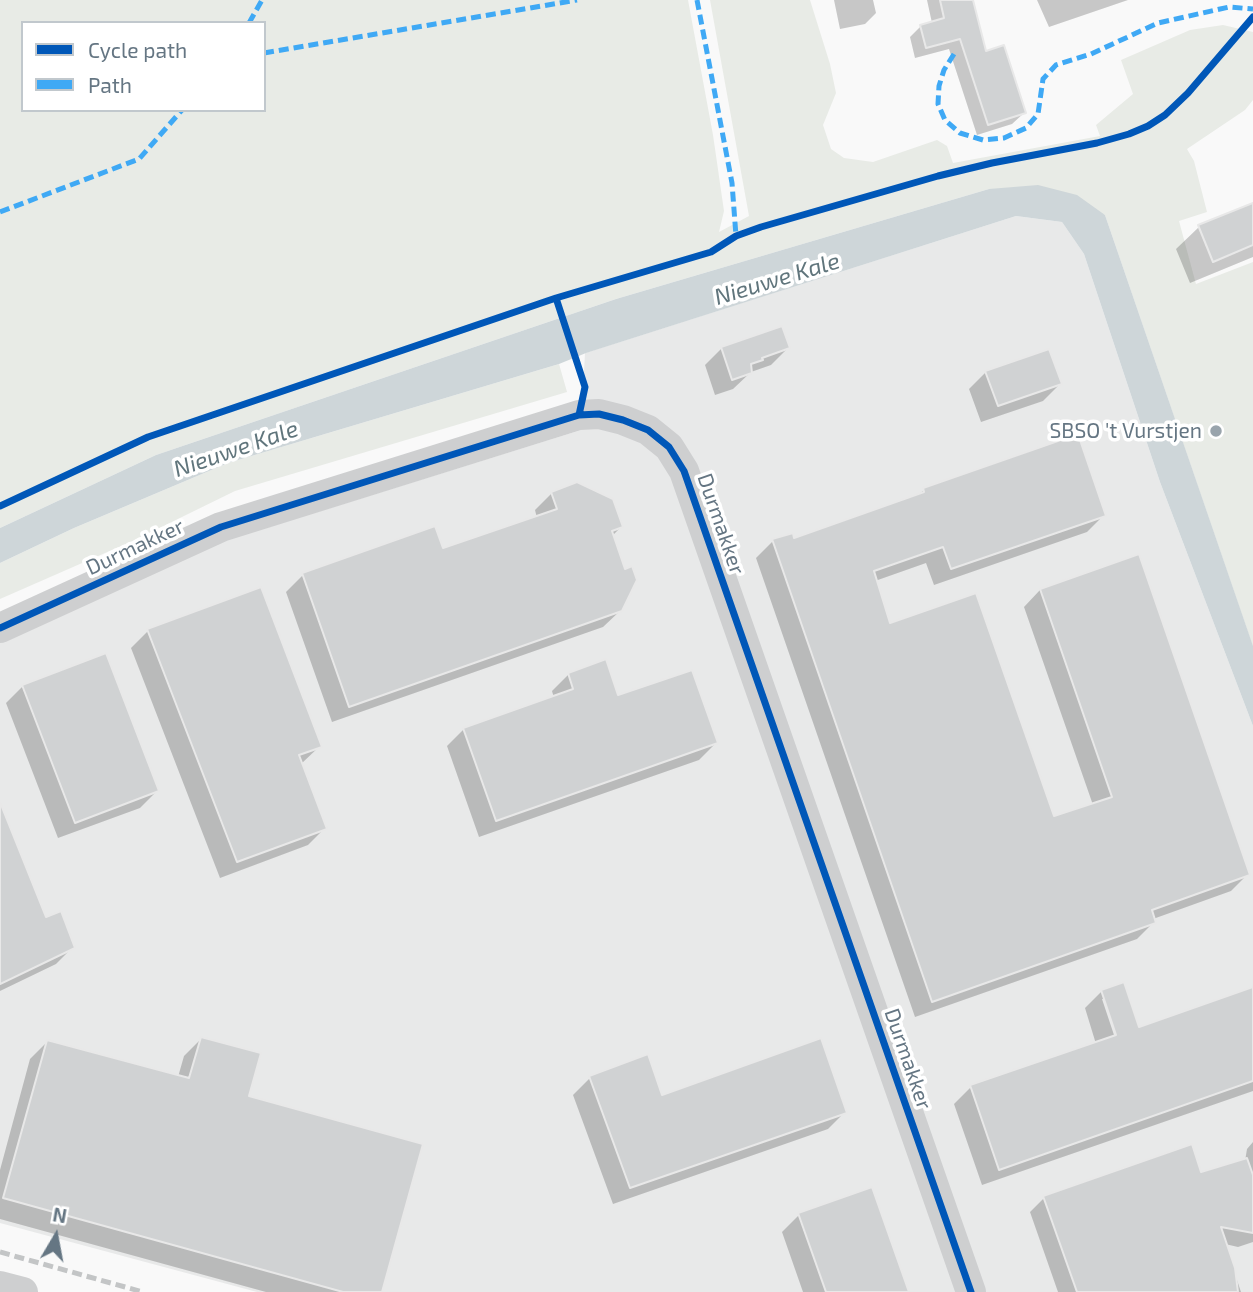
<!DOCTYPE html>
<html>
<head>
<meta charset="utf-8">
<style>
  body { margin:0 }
  #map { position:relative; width:1253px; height:1292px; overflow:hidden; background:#f9f9f9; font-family:"Exo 2",sans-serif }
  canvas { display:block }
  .legend { position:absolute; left:21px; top:21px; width:245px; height:91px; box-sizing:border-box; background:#fff; border:2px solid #c1c8cd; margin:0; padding:9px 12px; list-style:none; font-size:21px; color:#657683 }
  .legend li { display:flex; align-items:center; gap:14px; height:35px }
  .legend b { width:35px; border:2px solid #c1c8cd }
  .north { position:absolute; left:21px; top:1201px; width:70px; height:70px; -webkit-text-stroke:5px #fff; paint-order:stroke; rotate:10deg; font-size:19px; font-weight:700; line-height:28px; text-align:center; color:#657683 }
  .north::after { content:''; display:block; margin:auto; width:24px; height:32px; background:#657683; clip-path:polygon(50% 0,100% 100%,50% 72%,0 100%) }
</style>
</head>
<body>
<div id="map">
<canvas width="1253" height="1292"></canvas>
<ul class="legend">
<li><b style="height:9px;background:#0057b8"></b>Cycle path</li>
<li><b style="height:9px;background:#3fa9f5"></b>Path</li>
</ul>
<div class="north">N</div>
</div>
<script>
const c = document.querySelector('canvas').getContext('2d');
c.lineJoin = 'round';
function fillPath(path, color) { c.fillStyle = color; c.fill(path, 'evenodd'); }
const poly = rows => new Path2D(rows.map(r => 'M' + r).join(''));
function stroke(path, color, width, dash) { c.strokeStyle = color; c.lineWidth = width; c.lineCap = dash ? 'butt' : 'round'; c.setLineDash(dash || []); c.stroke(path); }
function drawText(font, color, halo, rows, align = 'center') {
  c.font = font + ' "Exo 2",sans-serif'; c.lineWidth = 7; c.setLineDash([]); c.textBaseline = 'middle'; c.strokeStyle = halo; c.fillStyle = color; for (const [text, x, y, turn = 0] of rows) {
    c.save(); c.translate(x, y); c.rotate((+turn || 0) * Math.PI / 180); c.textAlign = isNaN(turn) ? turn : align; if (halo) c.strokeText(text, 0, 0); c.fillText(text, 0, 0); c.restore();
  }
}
const built = poly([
  [1016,216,1062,222,1084,254,1160,482,1253,726,1253,1292,257,1292,0,1223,0,643,224,541,581,430,585,353]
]);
const green = poly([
  [0,0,688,0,713,135,724,211,719,232,749,216,710,0,810,0,830,64,836,93,823,125,831,149,844,158,873,162,937,140,947,146,953,163,1100,136,1096,125,1133,94,1121,60,1190,30,1223,25,1253,32,1253,100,1245,110,1187,149,1194,161,1207,212,1179,221,1196,284,1253,262,1253,647,1105,215,989,189,616,299,156,455,0,528],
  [23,23,264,23,264,110,23,110],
  [559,364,567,392,235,491,137,539,0,599,0,563,74,528,228,463]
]);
const water = poly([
  [1038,185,1077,195,1105,215,1253,646,1253,726,1160,482,1084,254,1062,222,1016,216,586,353,559,364,228,463,74,528,0,563,0,528,156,455,616,299,989,189]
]);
const shadow = poly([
  [834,0,873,0,876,13,865,24,840,29],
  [927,0,960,0,985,54,1024,113,1012,124,977,135,949,49,915,58,910,37,921,26,932,23],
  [1037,0,1128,0,1049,27],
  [1253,205,1253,257,1190,283,1176,249,1199,227],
  [722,348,788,348,771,365,751,372,733,389,715,395,705,365],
  [986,372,1060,384,1043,401,981,422,969,389],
  [924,490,1104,515,1087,532,934,585,926,563,875,581,889,625,1053,818,1093,805,1024,607,1040,590,1248,874,1231,891,1153,919,1154,922,1137,939,915,1017,756,558,773,541,793,540,917,496],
  [552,493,621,527,612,536,621,610,603,627,332,722,286,592,303,575,442,550,537,518,535,510],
  [148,631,320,746,301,764,325,828,308,845,220,878,131,648],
  [569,674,716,743,699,760,479,837,447,746,464,729,554,698,552,691],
  [23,686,157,791,140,808,58,838,6,703],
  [0,803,45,919,73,947,56,964,0,991],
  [1253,989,1253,1091,982,1185,954,1104,971,1087,1096,1044,1085,1008,1102,991,1138,1029],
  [1102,999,1106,999,1120,1043,1117,1044],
  [201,1039,247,1097,380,1292,266,1292,0,1219,0,1170,30,1059,47,1042,178,1077,184,1056],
  [590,1078,661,1097,845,1112,828,1129,613,1204,573,1095],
  [1253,1142,1253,1242,1238,1247,1225,1244,1241,1292,1058,1292,1030,1212,1044,1198,1200,1174,1245,1161,1247,1149],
  [799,1215,907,1292,803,1292,782,1232]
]);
const building = poly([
  [940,0,973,0,986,51,1004,45,1026,113,988,125,960,39,926,48,920,25,944,18,940,0],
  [1253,203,1253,245,1213,262,1198,225,1253,203],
  [782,326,790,348,762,358,763,360,751,364,752,373,732,380,721,347,782,326],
  [1049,349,1062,384,998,406,985,371,1049,349],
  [1078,434,1106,516,951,569,943,547,874,571,890,623,976,593,1054,816,1112,797,1040,589,1139,554,1250,875,1152,910,1156,923,932,1002,772,539,793,533,794,538,924,492,923,488,1078,434],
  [577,482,613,499,623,527,612,531,625,569,632,566,637,580,622,611,349,707,302,573,435,526,443,548,557,509,551,492,577,482],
  [261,587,322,747,299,755,327,829,237,862,147,629,261,587],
  [106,653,159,791,75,823,22,685,106,653],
  [606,659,618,695,692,670,718,743,496,821,463,728,573,689,568,673,606,659],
  [0,802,46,917,61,911,75,948,0,984,0,802],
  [1124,982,1139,1027,1253,987,1253,1081,999,1170,970,1085,1116,1035,1101,990,1124,982],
  [201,1037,261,1053,249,1096,423,1144,382,1292,343,1292,3,1198,47,1040,189,1078,201,1037],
  [821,1038,847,1113,630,1188,589,1076,648,1054,662,1095,821,1038],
  [1192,1144,1201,1172,1247,1158,1253,1175,1253,1233,1221,1227,1235,1268,1238,1292,1077,1292,1043,1196,1192,1144],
  [872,1187,909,1292,826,1292,798,1213,872,1187]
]);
const street = poly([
  [0,628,221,527,579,415,599,414,623,420,648,430,669,447,684,471,971,1292],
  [0,1286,23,1292]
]);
const rail = poly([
  [0,1252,143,1292]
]);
const quiet = poly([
  [697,0,732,183,736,236],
  [249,23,262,0],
  [264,53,577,0],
  [954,54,944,70,939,86,938,104,945,120,960,133,983,140,1004,138,1026,128,1038,114,1043,79,1056,65,1091,54,1158,23,1229,7,1253,9],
  [0,212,139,159,182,110]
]);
const cycleway = poly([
  [556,298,585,387,579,415],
  [0,506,148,437,556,298,711,252,736,236,761,227,938,176,992,163,1097,143,1129,134,1148,126,1165,115,1188,93,1253,17],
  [0,628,221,527,579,415,599,414,623,420,648,430,669,447,684,471,971,1292]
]);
const markers = [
  [1216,431,7,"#99a4ac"]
];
const poiNames = [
  ["SBSO 't Vurstjen",1202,431]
];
const streetNames = [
  ["Durmakker",721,524,71],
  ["Durmakker",135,547,-25],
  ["Durmakker",908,1059,71]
];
const waterNames = [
  ["Nieuwe Kale",777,279,-17],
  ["Nieuwe Kale",236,449,-19]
];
fillPath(built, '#e8e9e9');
fillPath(green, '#e8ebe6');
fillPath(water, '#ced6d9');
fillPath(shadow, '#0003');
fillPath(building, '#d0d2d3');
stroke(building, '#e8e8e8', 2);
stroke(street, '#cecfd0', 30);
stroke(rail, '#c3c5c6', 5, [10, 5]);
stroke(quiet, '#3fa9f5', 5, [10, 5]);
stroke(cycleway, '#0057b8', 7);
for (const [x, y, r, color] of markers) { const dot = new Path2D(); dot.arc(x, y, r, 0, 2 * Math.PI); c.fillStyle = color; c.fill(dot); stroke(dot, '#fff', 2.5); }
drawText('21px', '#657683', '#fff', poiNames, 'right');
drawText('21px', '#657683', '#fff', streetNames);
drawText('italic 23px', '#60757c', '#fff', waterNames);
</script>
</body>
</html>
